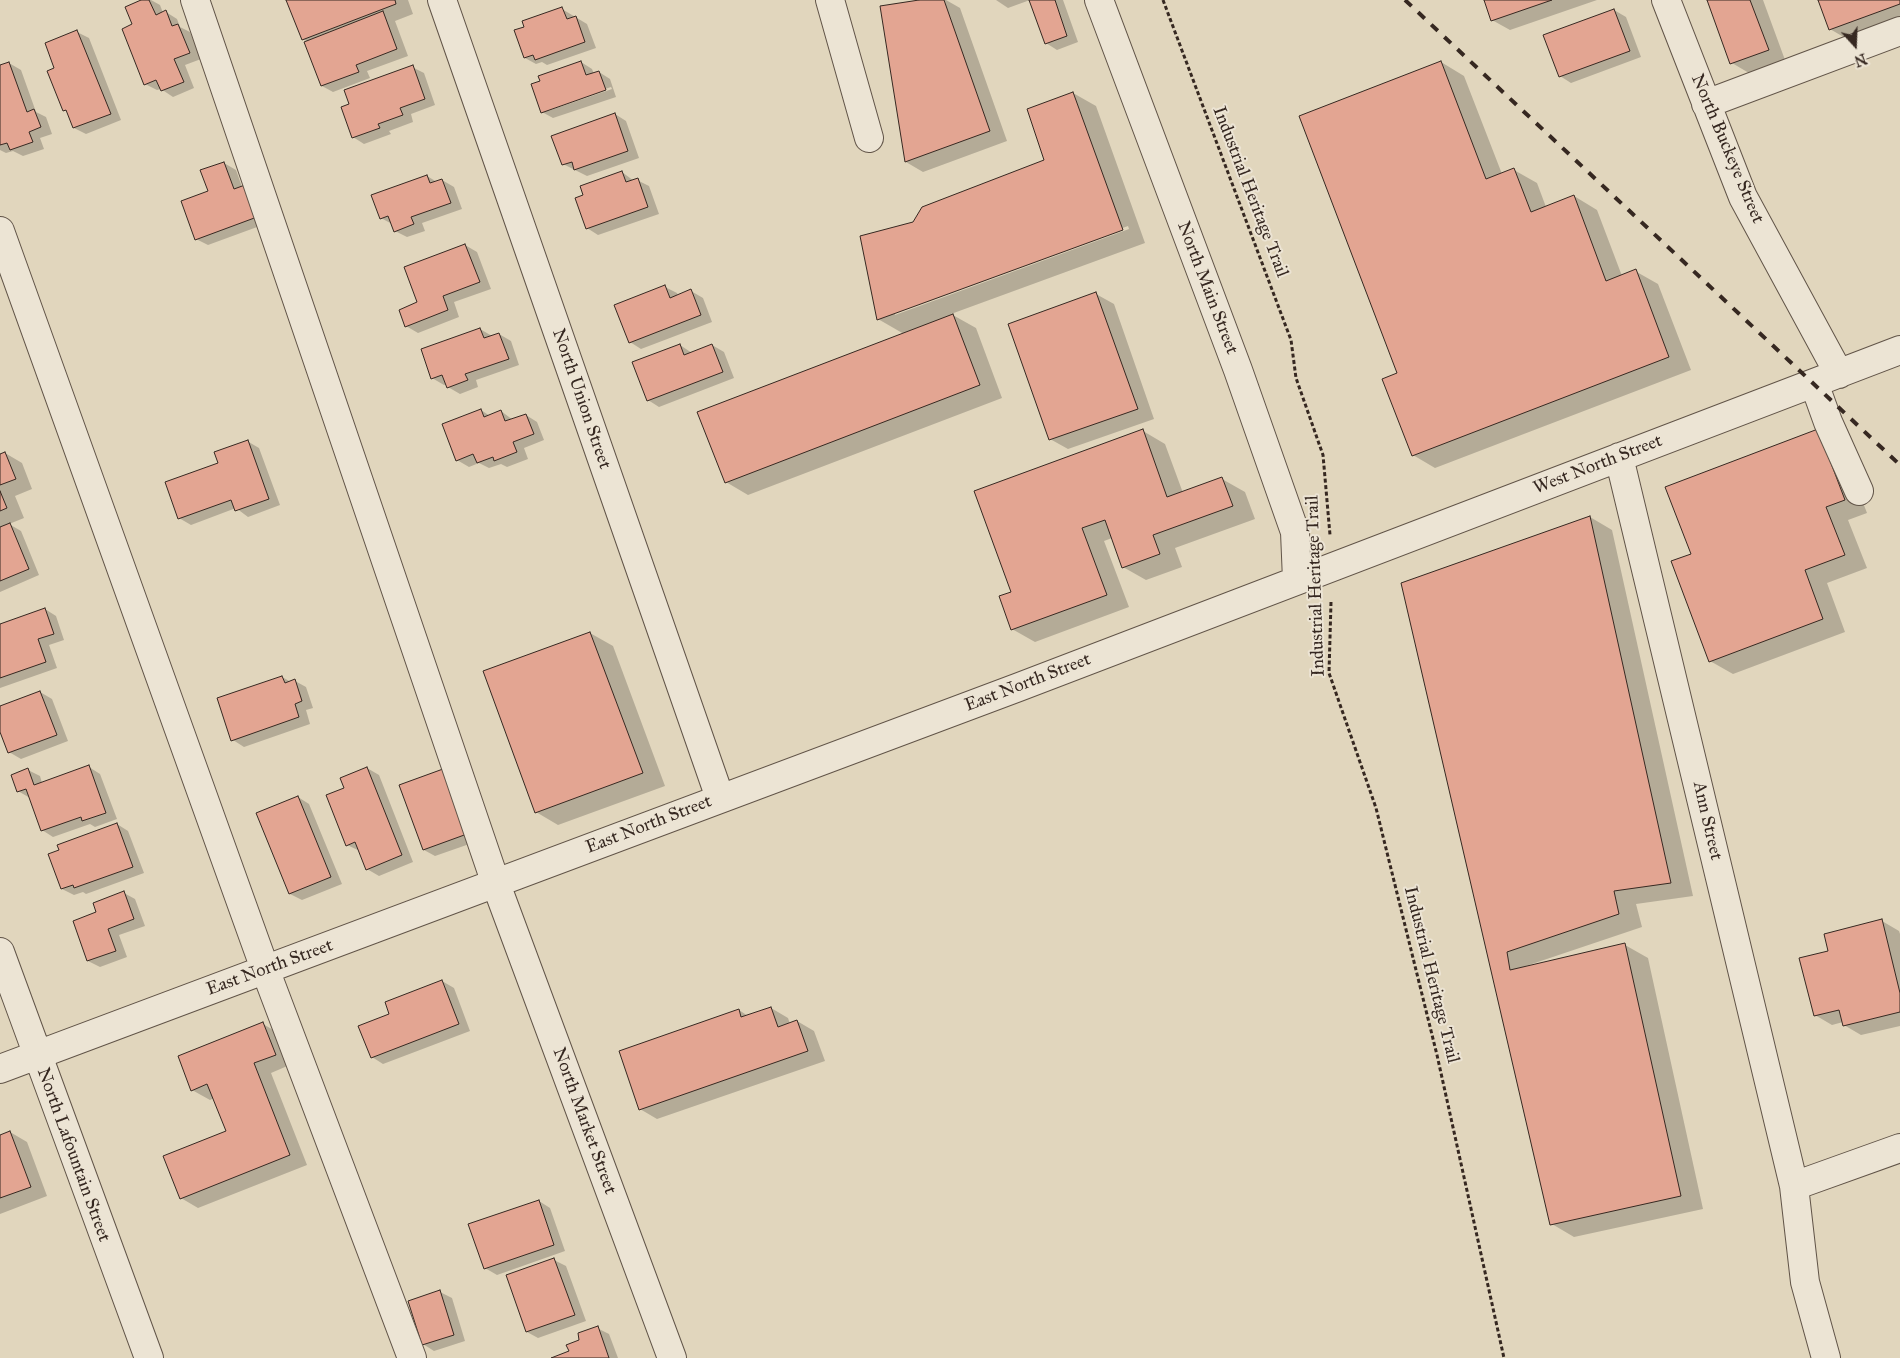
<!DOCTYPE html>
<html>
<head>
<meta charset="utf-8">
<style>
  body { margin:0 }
  #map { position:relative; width:1900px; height:1358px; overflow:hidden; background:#e1d6bd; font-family:"IM FELL Great Primer",serif }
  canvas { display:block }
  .north { position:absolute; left:1830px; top:20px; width:50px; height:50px; -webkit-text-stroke:4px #ece4d4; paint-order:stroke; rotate:160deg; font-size:14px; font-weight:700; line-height:20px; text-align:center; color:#362821 }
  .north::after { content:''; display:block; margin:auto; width:18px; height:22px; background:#362821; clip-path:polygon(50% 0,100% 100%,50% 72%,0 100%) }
</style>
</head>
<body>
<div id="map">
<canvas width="1900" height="1358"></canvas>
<div class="north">N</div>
</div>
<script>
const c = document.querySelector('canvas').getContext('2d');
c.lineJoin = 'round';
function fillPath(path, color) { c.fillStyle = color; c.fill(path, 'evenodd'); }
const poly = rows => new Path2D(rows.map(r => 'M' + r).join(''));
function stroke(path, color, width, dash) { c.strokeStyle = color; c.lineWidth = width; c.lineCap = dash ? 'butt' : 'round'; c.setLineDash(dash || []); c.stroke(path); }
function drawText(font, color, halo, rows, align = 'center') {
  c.font = font + ' "IM FELL Great Primer",serif'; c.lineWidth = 4; c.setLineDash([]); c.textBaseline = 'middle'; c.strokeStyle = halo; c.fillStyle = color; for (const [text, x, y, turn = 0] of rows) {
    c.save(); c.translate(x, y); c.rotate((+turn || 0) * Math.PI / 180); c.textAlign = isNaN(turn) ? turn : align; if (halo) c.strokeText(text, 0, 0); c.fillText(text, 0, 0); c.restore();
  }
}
const shadow = poly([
  [144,0,151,0,160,5,163,13,166,12,177,19,180,27,190,32,201,59,185,65,194,88,173,97,161,89,157,90,145,84,134,25],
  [288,0,408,0,413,14,395,21,408,56,367,71,370,78,333,92,322,86,308,42,303,39],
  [927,0,946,0,960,8,1007,141,923,172,906,162,882,7],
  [996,0,1030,0,1008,8],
  [1030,0,1063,0,1078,42,1057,50,1046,43],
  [1485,0,1597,0,1510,30,1492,20],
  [1708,0,1763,0,1785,60,1749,73,1732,63],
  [1819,0,1900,0,1900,20,1847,39,1830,29],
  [562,9,587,24,596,48,547,65,542,62,536,64,525,58,526,27],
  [1614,10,1626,17,1641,57,1571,83,1560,76],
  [77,32,89,38,121,120,86,134,74,128,69,113,64,110,56,69],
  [581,62,592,69,594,74,599,72,610,79,616,97,553,118,542,112],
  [611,87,612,89,548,111,548,109],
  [1441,62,1464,76,1502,174,1514,170,1537,183,1546,207,1574,196,1597,210,1622,276,1635,271,1658,284,1691,370,1435,468,1413,455,1398,374],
  [9,63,21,70,36,112,46,117,52,134,40,138,44,149,23,156,13,151,6,153,0,150,0,66],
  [412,67,424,73,435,105,411,114,413,122,389,131,391,134,364,144,353,137],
  [1073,93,1096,106,1145,243,951,314,976,328,1002,398,748,495,726,482,904,334,878,319,914,223,1046,161],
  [1128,226,1129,229,895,315,895,312],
  [615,114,626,121,639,158,587,176,563,164],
  [224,163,236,170,242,187,268,223,208,245,196,239,210,192],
  [622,172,634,181,637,180,649,186,659,214,598,235,587,228,585,196],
  [427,176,437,182,442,180,454,187,462,209,422,223,425,231,407,237,395,231,392,224,381,218],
  [465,245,477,252,491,289,454,302,459,317,418,333,406,326],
  [665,287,677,293,678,296,691,291,703,298,712,322,641,349,630,342],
  [1096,294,1114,304,1154,419,1068,449,1050,439],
  [480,329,492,336,499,334,511,341,519,365,476,380,478,387,460,394,448,387,447,384,444,385,432,378],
  [680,345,692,353,712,345,724,352,734,378,659,407,648,400],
  [481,410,490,416,501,411,513,420,526,415,537,422,544,440,524,448,528,459,507,467,501,464,489,468,479,463,469,467,457,460],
  [1143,431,1165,444,1183,493,1222,479,1245,492,1255,519,1175,548,1182,567,1146,580,1123,567,1112,538,1104,541,1129,607,1035,642,1012,629,1012,593],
  [247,441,259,448,280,505,248,517,236,508,191,525,179,518,219,464],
  [1840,443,1867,513,1848,520,1867,568,1827,583,1845,632,1733,674,1710,661,1692,554],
  [5,453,22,463,32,489,15,496,24,518,9,524,21,531,39,575,0,592,0,455],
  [1590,517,1612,530,1693,896,1636,904,1642,927,1526,966,1527,968,1625,945,1648,958,1703,1209,1574,1237,1552,1224,1403,584],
  [45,609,56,616,64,640,49,645,57,668,0,688,0,625],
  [590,633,613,646,665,786,558,825,536,812],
  [282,677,291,682,295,681,306,687,313,708,306,710,310,724,244,747,233,740],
  [40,692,52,699,68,741,21,759,9,752,0,728,0,708],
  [89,767,100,774,117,819,95,827,90,824,53,837,42,830,30,798,18,791,28,770,40,776,42,783],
  [367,768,379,775,413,862,379,876,367,869,360,851,347,845,345,789],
  [455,777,478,841,435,856,424,850],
  [298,797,309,804,342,884,302,900,290,894],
  [117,824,128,831,144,873,86,894,83,892,74,895,62,889],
  [124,893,135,899,145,926,119,935,127,957,100,967,88,961,98,913],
  [1882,921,1899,931,1900,934,1900,1026,1861,1035,1844,1025,1843,1022,1832,1025,1815,1015,1829,952],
  [442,981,454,988,470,1031,383,1064,372,1057,391,1015],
  [771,1008,788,1018,790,1024,797,1021,814,1031,825,1061,657,1119,640,1109,739,1010,748,1016],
  [263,1024,280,1034,292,1064,271,1073,307,1165,198,1208,181,1198,227,1132,214,1098,210,1100,192,1090],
  [10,1132,27,1142,47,1196,0,1214,0,1136],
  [539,1201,550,1208,565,1251,497,1275,485,1268],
  [554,1260,566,1266,586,1321,538,1338,527,1332],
  [440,1292,452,1298,465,1341,434,1351,423,1344],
  [597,1328,609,1334,618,1358,555,1358,570,1352,580,1341]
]);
const building = poly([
  [141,0,149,0,156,15,166,10,172,26,178,24,190,53,174,59,184,82,161,91,156,80,144,85,122,29,132,24,125,7,141,0],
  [286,0,395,0,396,4,302,40,286,0],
  [919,0,944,0,990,131,905,162,880,6,919,0],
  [1029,0,1055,0,1067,36,1045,44,1029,0],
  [1484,0,1552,0,1491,21,1484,0],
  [1707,0,1750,0,1769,50,1730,64,1707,0],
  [1818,0,1900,0,1900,4,1829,30,1818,0],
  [562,7,567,19,576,16,585,42,535,60,533,55,524,58,514,30,524,27,522,21,562,7],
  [1614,9,1630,51,1559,77,1543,35,1614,9],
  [383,11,397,49,356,65,359,72,321,86,304,42,383,11],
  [77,30,111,114,73,128,66,110,63,111,47,71,54,68,45,43,77,30],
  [581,61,586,75,599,71,606,90,541,113,531,84,540,81,538,76,581,61],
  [1441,61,1486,179,1514,168,1531,212,1574,195,1606,281,1636,269,1669,357,1412,456,1382,379,1397,373,1299,116,1441,61],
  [9,62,27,112,34,109,41,127,29,132,33,142,10,150,7,143,0,145,0,65,9,62],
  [413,65,425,99,400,108,403,115,378,124,380,128,352,138,341,107,349,104,344,90,413,65],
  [1073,92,1123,230,877,320,860,236,913,222,922,207,1044,160,1027,109,1073,92],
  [615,113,628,151,574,170,572,162,562,165,551,136,615,113],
  [224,162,234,189,245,185,257,217,195,240,181,201,208,191,200,170,224,162],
  [622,171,626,182,638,178,648,207,586,229,575,198,583,195,580,186,622,171],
  [427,175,430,183,442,179,451,203,411,217,414,224,394,232,388,216,380,219,371,195,427,175],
  [465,244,480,282,443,296,448,310,405,327,399,310,417,302,404,267,465,244],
  [665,285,670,298,691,289,701,315,629,343,614,305,665,285],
  [1096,292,1138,409,1049,440,1008,324,1096,292],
  [953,314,980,385,725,483,697,412,953,314],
  [480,328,484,338,499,333,509,359,465,374,468,380,447,388,442,375,431,379,421,349,480,328],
  [680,344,684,355,712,344,723,372,647,401,632,362,680,344],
  [481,409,484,417,501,410,505,421,526,414,534,434,513,442,517,452,494,461,493,457,477,463,473,454,456,461,442,424,481,409],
  [1143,429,1167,497,1222,477,1233,506,1153,535,1160,554,1122,568,1105,520,1082,528,1107,595,1011,630,999,596,1011,592,974,491,1143,429],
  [1818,429,1845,500,1826,507,1845,555,1805,570,1823,619,1709,662,1671,561,1691,554,1665,487,1818,429],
  [248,440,269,499,235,511,231,500,178,519,165,482,218,463,214,452,248,440],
  [5,452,16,479,0,485,0,454,5,452],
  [0,491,7,508,0,511,0,491],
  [1590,516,1671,883,1614,891,1619,914,1507,952,1510,970,1625,943,1681,1196,1550,1225,1401,583,1590,516],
  [10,523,29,569,0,581,0,527,10,523],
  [45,608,54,634,38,639,46,662,0,678,0,624,45,608],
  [590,632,643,773,535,813,483,671,590,632],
  [282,676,285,683,295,679,302,701,295,704,299,717,231,741,217,698,282,676],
  [40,691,57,735,8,753,0,732,0,706,40,691],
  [89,765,106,813,82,821,81,817,41,831,26,789,17,792,11,775,28,768,34,785,89,765],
  [367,767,402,855,366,870,355,842,346,846,326,795,344,788,340,778,367,767],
  [443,769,467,834,423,850,399,785,443,769],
  [298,796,331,877,289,894,256,813,298,796],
  [117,823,133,867,74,888,73,885,61,889,48,854,59,850,57,845,117,823],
  [124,891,134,919,108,929,116,951,87,961,73,921,96,912,93,903,124,891],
  [1882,919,1900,993,1900,1012,1843,1026,1839,1010,1814,1016,1799,958,1828,951,1824,934,1882,919],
  [442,980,459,1024,371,1058,358,1026,389,1014,385,1002,442,980],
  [771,1007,778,1027,797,1020,808,1051,639,1110,619,1051,739,1009,741,1017,771,1007],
  [263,1022,276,1055,254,1063,290,1155,180,1199,163,1156,226,1131,207,1084,191,1091,178,1056,263,1022],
  [10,1131,31,1187,0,1198,0,1135,10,1131],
  [539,1200,554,1245,484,1269,468,1224,539,1200],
  [554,1258,575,1315,526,1332,506,1275,554,1258],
  [440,1290,454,1335,422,1345,408,1301,440,1290],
  [598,1326,609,1358,551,1358,569,1351,566,1345,579,1340,578,1333,598,1326]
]);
const path = poly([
  [1163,0,1291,340,1296,378,1323,455,1330,535],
  [1331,602,1329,673,1376,808,1437,1055,1504,1358]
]);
const minor = poly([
  [195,0,496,884,672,1358],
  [442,0,720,798],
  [830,0,869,138],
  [1099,0,1238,370,1295,532,1297,580],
  [1666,0,1743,197,1839,374],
  [1706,104,1900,31],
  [0,231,265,969,412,1358],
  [1814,383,1828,422,1859,491],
  [1619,457,1794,1186,1805,1282,1826,1358],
  [0,952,149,1358],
  [0,1069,1019,687,1900,350],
  [1794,1186,1900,1148]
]);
const rail = poly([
  [1405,0,1900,465]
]);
const streetNames = [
  ["North Buckeye Street",1727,149,67],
  ["Industrial Heritage Trail",1250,192,69],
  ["North Main Street",1207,288,69],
  ["North Union Street",581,399,71],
  ["West North Street",1598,465,-21],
  ["Industrial Heritage Trail",1316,586,-92],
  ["East North Street",1028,683,-21],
  ["Ann Street",1707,821,77],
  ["East North Street",649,825,-21],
  ["East North Street",270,968,-20],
  ["Industrial Heritage Trail",1431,975,76],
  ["North Market Street",584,1121,70],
  ["North Lafountain Street",73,1155,70]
];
fillPath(shadow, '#0003');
fillPath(building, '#e3a592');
stroke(building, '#362821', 1);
stroke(minor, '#615448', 30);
stroke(path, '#362821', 3, [4, 2.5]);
stroke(minor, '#ece4d4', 28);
stroke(rail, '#362821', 4, [9, 9]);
drawText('18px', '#362821', '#ece4d4', streetNames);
</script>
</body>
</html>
